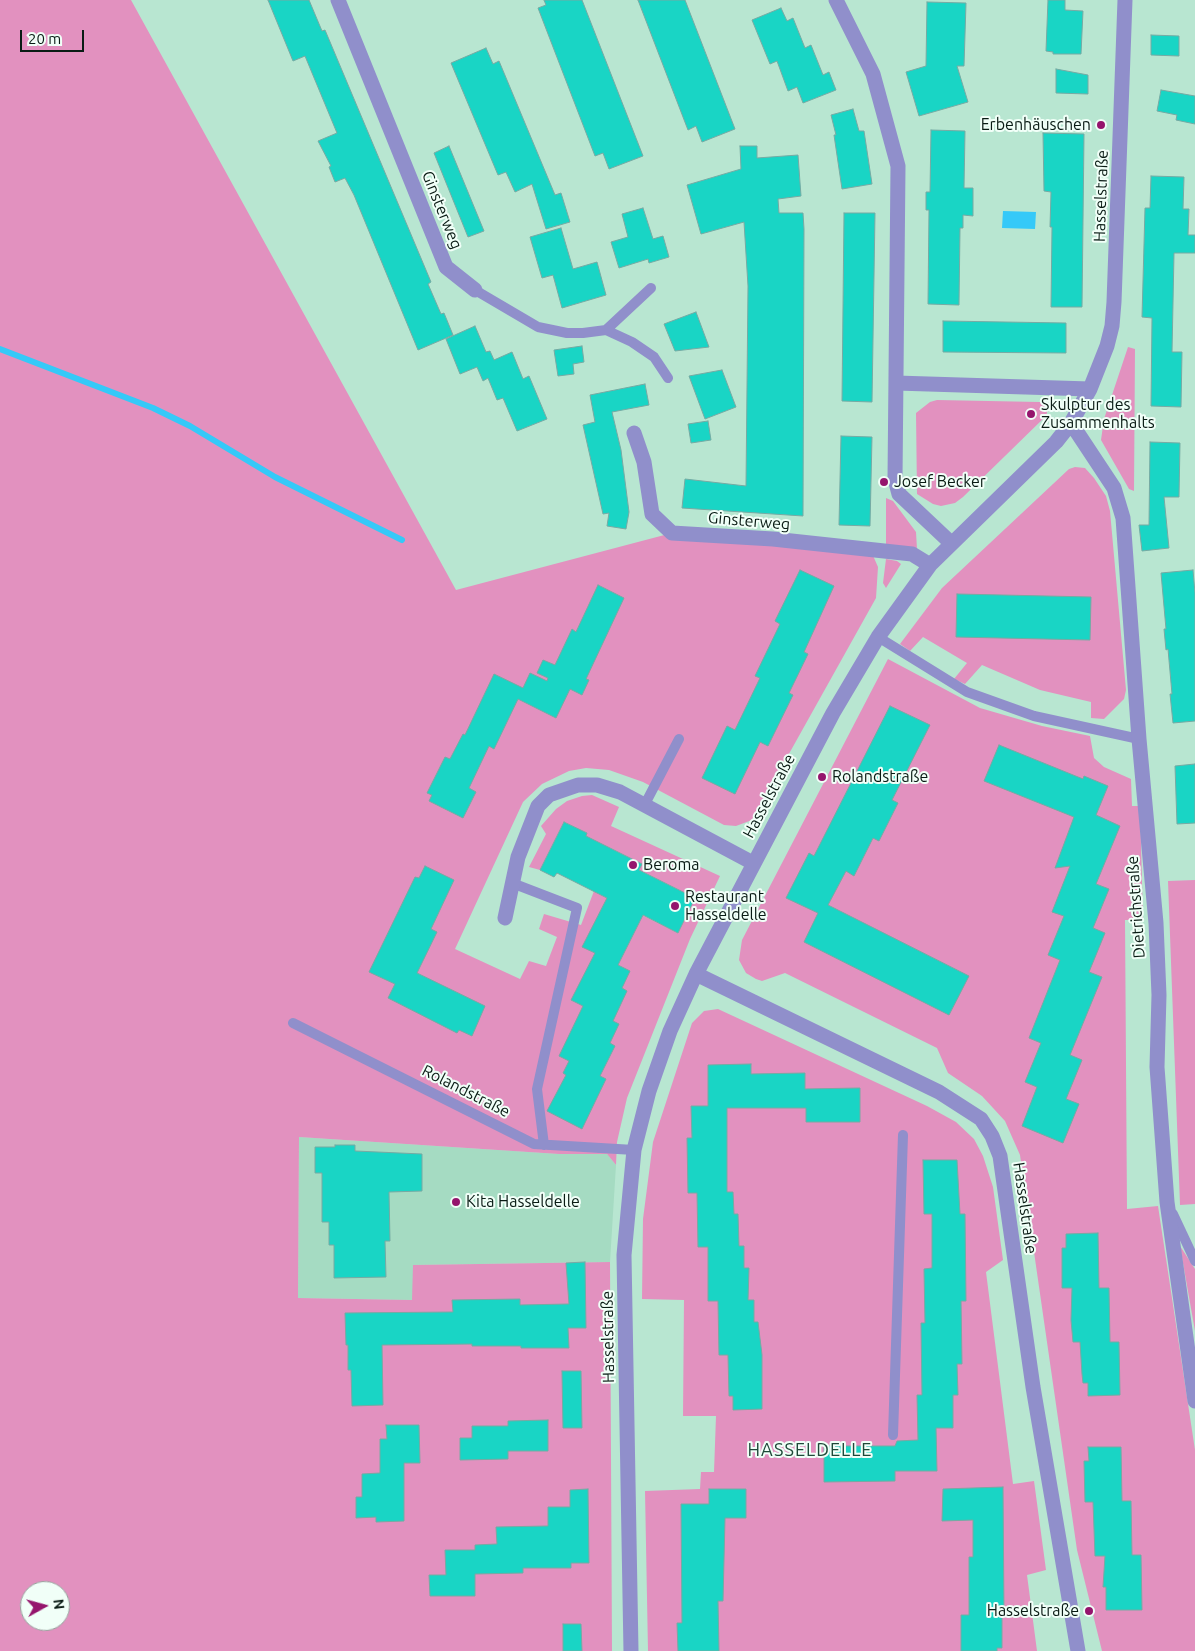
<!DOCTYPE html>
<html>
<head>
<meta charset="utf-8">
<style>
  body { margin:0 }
  #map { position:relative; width:1195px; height:1651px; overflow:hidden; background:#b8e6d1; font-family:Ubuntu,sans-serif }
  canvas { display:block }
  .north { position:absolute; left:20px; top:1581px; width:50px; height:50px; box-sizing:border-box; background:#f1fff8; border:1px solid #94a49d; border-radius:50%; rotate:83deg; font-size:14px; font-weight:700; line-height:20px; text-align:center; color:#091b14 }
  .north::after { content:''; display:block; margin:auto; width:18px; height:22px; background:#95156d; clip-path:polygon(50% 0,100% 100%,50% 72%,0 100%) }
  .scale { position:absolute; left:20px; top:30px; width:64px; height:22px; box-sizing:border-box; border:2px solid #091b14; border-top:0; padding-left:6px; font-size:15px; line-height:18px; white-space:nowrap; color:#091b14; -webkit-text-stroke:4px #f1fff8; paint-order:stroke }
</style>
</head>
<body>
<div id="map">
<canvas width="1195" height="1651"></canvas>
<div class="north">N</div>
<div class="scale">20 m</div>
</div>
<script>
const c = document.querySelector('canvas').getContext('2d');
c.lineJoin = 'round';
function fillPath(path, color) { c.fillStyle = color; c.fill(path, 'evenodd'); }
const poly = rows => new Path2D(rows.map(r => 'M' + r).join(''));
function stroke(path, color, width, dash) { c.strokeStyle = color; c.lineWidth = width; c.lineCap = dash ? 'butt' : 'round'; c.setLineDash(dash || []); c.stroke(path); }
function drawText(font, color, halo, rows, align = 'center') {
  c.font = font + ' Ubuntu,sans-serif'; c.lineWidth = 4; c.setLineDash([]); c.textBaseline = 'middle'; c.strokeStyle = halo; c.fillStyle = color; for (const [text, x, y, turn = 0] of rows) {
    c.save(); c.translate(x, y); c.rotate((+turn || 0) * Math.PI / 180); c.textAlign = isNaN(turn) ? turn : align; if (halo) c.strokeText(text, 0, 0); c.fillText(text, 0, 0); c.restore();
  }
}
const built = poly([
  [299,1137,559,1154,607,1154,616,1165,610,1262,413,1265,413,1300,298,1298]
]);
const green = poly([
  [0,0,131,0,456,590,672,533,871,551,878,567,876,598,752,820,736,826,724,825,643,782,609,770,586,768,569,771,542,784,523,802,455,949,520,979,529,961,546,966,557,937,539,929,544,914,581,925,594,891,678,933,695,898,639,870,642,864,610,848,581,846,587,833,564,822,540,870,529,867,546,834,541,826,556,809,567,801,582,796,592,795,619,807,611,826,720,876,690,939,627,1098,617,1142,616,1165,607,1154,559,1154,299,1137,298,1298,412,1300,413,1265,610,1262,612,1651,0,1651],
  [30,1591,60,1591,60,1621,30,1621],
  [1128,347,1135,349,1134,491,1129,489,1101,440,1104,419],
  [937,400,1039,402,1044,402,1048,409,1046,416,963,497,955,503,941,506,933,504,917,494,916,413,930,402],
  [1075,467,1085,468,1094,478,1106,496,1110,511,1126,690,1124,699,1104,719,1091,718,1091,702,1040,690,982,665,965,684,954,679,967,663,923,637,910,651,900,644,942,588,1069,469],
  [886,498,893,501,916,532,917,549,886,546],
  [886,559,897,561,901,564,886,588,883,583],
  [888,659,980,708,1042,726,1090,736,1094,758,1104,767,1131,779,1132,806,1140,806,1143,920,1125,920,1127,1209,1158,1206,1195,1450,1195,1651,1102,1651,1077,1550,1020,1155,1005,1121,982,1096,948,1073,937,1048,785,973,762,981,756,979,746,973,739,960,742,940],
  [1195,880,1195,1204,1180,1205,1168,881],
  [718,1009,927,1106,956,1122,974,1139,983,1156,993,1187,1003,1260,986,1272,1013,1484,1034,1481,1046,1570,1027,1575,1037,1651,648,1651,645,1491,700,1489,701,1472,714,1472,716,1416,683,1416,684,1300,642,1299,643,1219,653,1142,692,1023,704,1011],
  [1180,1246,1195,1269,1195,1331]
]);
const water = poly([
  [1003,211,1036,212,1035,229,1002,228]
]);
const stream = poly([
  [0,349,153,408,190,426,275,477,402,540]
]);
const building = poly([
  [268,0,309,0,322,31,325,30,431,282,428,284,441,314,444,313,453,335,418,350,354,195,345,178,335,182,329,167,331,166,318,141,337,133,305,56,293,61,268,0],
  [544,0,582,0,643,156,609,169,603,153,595,156,538,8,546,5,544,0],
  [638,0,685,0,735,129,702,142,696,126,688,130,638,0],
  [1048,0,1065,0,1065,10,1083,11,1081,54,1053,54,1053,52,1046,51,1048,0],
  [927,2,966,3,964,66,957,66,968,102,919,116,906,72,926,66,927,2],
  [781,8,787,21,793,18,805,48,811,45,823,75,829,72,836,90,803,103,797,87,788,91,777,61,770,64,752,20,781,8],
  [1151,35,1179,36,1179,56,1151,55,1151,35],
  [486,48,493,64,499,61,555,195,561,193,570,222,546,229,532,184,515,192,506,172,498,175,451,63,486,48],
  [1056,69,1088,75,1088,94,1056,93,1056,69],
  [1161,90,1195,96,1195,124,1176,120,1177,115,1157,111,1161,90],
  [853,109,859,131,864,131,872,184,842,189,834,135,836,135,831,115,853,109],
  [931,130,965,131,964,188,973,188,973,216,963,215,963,228,960,228,959,305,928,304,929,210,926,210,926,192,930,192,931,130],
  [1043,133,1084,134,1082,307,1051,307,1052,227,1050,227,1051,192,1044,191,1043,133],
  [449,146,484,231,468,237,434,153,449,146],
  [740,146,757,146,757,158,798,155,801,196,778,199,779,213,803,213,804,229,803,516,682,508,685,479,746,486,748,286,744,222,701,234,687,185,741,169,740,146],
  [1151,176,1184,177,1183,209,1189,209,1188,235,1195,235,1195,253,1174,253,1172,352,1182,352,1181,407,1151,406,1152,318,1142,317,1145,208,1150,208,1151,176],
  [643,208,653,239,663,236,669,257,649,263,648,259,619,268,611,242,628,237,622,214,643,208],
  [844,213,875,213,872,402,842,401,844,213],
  [561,228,573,269,597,262,606,295,562,308,553,275,542,278,530,237,561,228],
  [696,312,709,347,675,351,664,324,696,312],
  [943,321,1066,323,1066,353,943,352,943,321],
  [475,326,486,352,490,351,494,360,512,352,523,379,529,376,547,419,517,431,503,398,497,400,488,378,483,381,477,367,460,374,446,339,475,326],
  [582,346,584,362,573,364,574,374,558,376,554,350,582,346],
  [722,370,736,407,705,419,689,376,722,370],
  [645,384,649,405,612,412,621,450,629,512,626,529,607,526,609,513,603,514,583,425,595,422,590,395,645,384],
  [708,421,711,440,691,443,688,424,708,421],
  [841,436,872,437,870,526,839,525,841,436],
  [1150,442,1180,443,1179,497,1164,497,1169,548,1142,551,1139,525,1149,525,1150,442],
  [800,570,834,586,804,652,808,654,789,693,793,695,768,746,760,742,735,794,702,778,727,726,735,730,760,678,755,676,780,624,775,621,800,570],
  [1193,570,1195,593,1195,721,1173,723,1170,694,1172,694,1168,649,1166,650,1164,629,1166,629,1161,573,1193,570],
  [598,585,624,598,586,679,589,680,582,695,570,689,556,718,518,699,494,749,489,746,469,788,476,792,463,818,429,801,432,795,427,793,445,757,450,759,463,734,465,735,494,674,523,688,530,673,547,681,548,678,537,673,543,660,555,665,572,629,576,632,598,585],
  [957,594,1091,597,1090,640,956,637,957,594],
  [890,706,930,725,892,800,898,803,879,841,873,838,854,876,846,871,828,905,969,976,949,1015,804,942,818,913,786,898,809,853,814,856,890,706],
  [999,745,1083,779,1084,776,1108,786,1096,815,1120,826,1096,884,1109,889,1093,928,1105,933,1089,972,1102,977,1070,1055,1082,1060,1066,1099,1079,1104,1063,1143,1022,1126,1037,1087,1025,1082,1041,1043,1029,1038,1060,960,1048,955,1064,916,1052,912,1070,866,1055,868,1074,817,984,781,999,745],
  [1195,764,1195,823,1177,824,1175,766,1195,764],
  [564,822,587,833,586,836,642,864,639,870,695,898,678,933,643,915,618,965,630,971,622,988,627,991,613,1021,619,1024,610,1043,615,1046,600,1076,606,1079,582,1129,547,1111,566,1075,563,1073,569,1061,559,1056,583,1006,571,1000,595,953,582,947,607,898,557,873,554,877,540,870,564,822],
  [425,866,454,880,431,929,437,932,417,973,485,1006,472,1036,459,1030,457,1033,388,998,395,984,369,972,415,877,419,878,425,866],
  [751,1064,751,1074,805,1073,805,1089,860,1088,860,1122,806,1122,806,1108,727,1108,727,1192,733,1192,734,1214,738,1214,739,1246,744,1246,744,1268,749,1268,748,1300,754,1300,754,1322,758,1322,762,1355,762,1409,733,1410,733,1396,729,1396,728,1355,719,1355,718,1301,708,1301,708,1247,698,1247,697,1193,688,1193,687,1138,692,1138,691,1106,708,1106,708,1065,751,1064],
  [335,1145,355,1145,355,1151,422,1154,422,1191,389,1192,390,1241,385,1241,386,1277,334,1278,334,1245,329,1245,329,1222,322,1222,322,1173,315,1173,315,1147,335,1147,335,1145],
  [923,1160,957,1160,960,1214,965,1214,966,1301,961,1301,962,1364,957,1364,958,1395,953,1395,953,1428,936,1428,937,1471,895,1471,895,1481,824,1482,824,1446,895,1446,897,1441,918,1440,917,1395,922,1395,921,1323,925,1323,924,1269,932,1268,932,1214,924,1214,923,1160],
  [1098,1233,1099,1288,1109,1288,1110,1342,1119,1342,1120,1395,1088,1396,1088,1383,1083,1383,1082,1374,1080,1342,1073,1342,1071,1320,1072,1288,1062,1288,1062,1248,1066,1248,1066,1234,1098,1233],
  [585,1262,586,1328,568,1328,569,1348,521,1348,521,1346,472,1346,472,1344,382,1345,383,1405,352,1406,351,1370,348,1370,348,1345,346,1345,345,1313,453,1312,452,1300,520,1299,520,1305,569,1304,566,1263,585,1262],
  [562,1371,581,1371,582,1428,563,1428,562,1371],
  [548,1420,548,1451,508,1451,508,1459,460,1460,460,1438,472,1438,472,1426,508,1426,508,1421,548,1420],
  [386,1425,419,1425,420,1463,404,1463,404,1521,376,1522,376,1517,356,1518,356,1497,362,1497,362,1474,380,1473,380,1439,387,1439,386,1425],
  [1088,1447,1121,1447,1122,1501,1131,1501,1132,1555,1141,1555,1142,1610,1106,1610,1106,1587,1103,1587,1105,1556,1095,1556,1093,1502,1085,1502,1084,1461,1089,1461,1088,1447],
  [1003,1487,1004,1615,1002,1615,1002,1648,997,1648,997,1651,961,1651,961,1615,969,1615,969,1557,973,1557,973,1520,942,1521,943,1489,1003,1487],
  [588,1489,589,1563,571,1563,571,1568,523,1568,523,1573,475,1574,475,1596,430,1596,429,1575,446,1575,445,1550,475,1550,475,1545,497,1544,496,1527,548,1526,548,1507,570,1507,570,1490,588,1489],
  [709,1489,746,1489,746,1518,725,1518,723,1601,718,1601,719,1651,678,1651,677,1623,682,1623,681,1504,709,1504,709,1489],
  [563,1624,581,1624,582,1651,563,1651,563,1624]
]);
const lane = poly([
  [475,290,538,327,567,333,583,333,606,330,651,288],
  [606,330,632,342,654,357,668,378],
  [878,637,967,692,1034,716,1139,739],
  [644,806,679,739],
  [512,883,577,908,537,1089,544,1145],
  [293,1023,534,1144,634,1150],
  [1173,1214,1195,1261],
  [893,1435,903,1135]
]);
const street = poly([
  [338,0,446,267,475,290],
  [836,0,873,74,898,166,895,479,899,494,951,543],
  [896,383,1090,389],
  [1071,423,1114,488,1123,518,1139,739,1156,923,1159,995,1157,1067,1167,1202,1195,1401],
  [634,433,644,462,652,514,672,533,773,539,912,554,930,565],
  [505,918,518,857,538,806,549,795,578,785,597,785,620,792,753,863],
  [696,974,939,1092,981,1119,992,1136,1000,1156,1033,1387,1078,1651],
  [631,1651,624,1255,634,1150,649,1091,670,1031,696,974,833,713,878,637,930,565,1056,442,1071,423,1090,389,1107,346,1112,326,1114,302,1125,0]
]);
const markers = [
  [1101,125,5,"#95156d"],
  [1031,414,5,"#95156d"],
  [884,482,5,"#95156d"],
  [822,777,5,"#95156d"],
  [633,865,5,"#95156d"],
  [675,906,5,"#95156d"],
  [456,1202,5,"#95156d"],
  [1089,1611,5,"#95156d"]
];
const poiNames = [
  ["Erbenhäuschen",1091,125,"right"],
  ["Skulptur des",1041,405],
  ["Zusammenhalts",1041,423],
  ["Josef Becker",894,482],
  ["Rolandstraße",832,777],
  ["Beroma",643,865],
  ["Restaurant",685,897],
  ["Hasseldelle",685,915],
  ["Kita Hasseldelle",466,1202],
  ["Hasselstraße",1079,1611,"right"]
];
const streetNames = [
  ["Hasselstraße",1101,196,-88],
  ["Ginsterweg",442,210,68],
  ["Ginsterweg",749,521,5],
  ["Hasselstraße",769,796,-62],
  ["Dietrichstraße",1136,907,-94],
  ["Rolandstraße",466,1091,27],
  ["Hasselstraße",1025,1208,82],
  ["Hasselstraße",608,1337,-91]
];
const neighbourhoodNames = [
  ["HASSELDELLE",810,1450]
];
fillPath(built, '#a5dbc2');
fillPath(green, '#e291bf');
fillPath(water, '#35c9f8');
stroke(stream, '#35c9f8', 6);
fillPath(building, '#19d5c5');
stroke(building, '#76aaa3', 1);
stroke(lane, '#908fcb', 10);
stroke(street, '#908fcb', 15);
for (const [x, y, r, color] of markers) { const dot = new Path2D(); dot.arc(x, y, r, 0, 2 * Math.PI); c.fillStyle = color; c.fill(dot); stroke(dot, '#f1fff8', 2); }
drawText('16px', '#091b14', '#f1fff8', poiNames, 'left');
drawText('16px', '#091b14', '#f1fff8', streetNames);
c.letterSpacing = '1px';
drawText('18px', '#1e4938', '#f1fff8', neighbourhoodNames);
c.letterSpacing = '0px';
</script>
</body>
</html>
